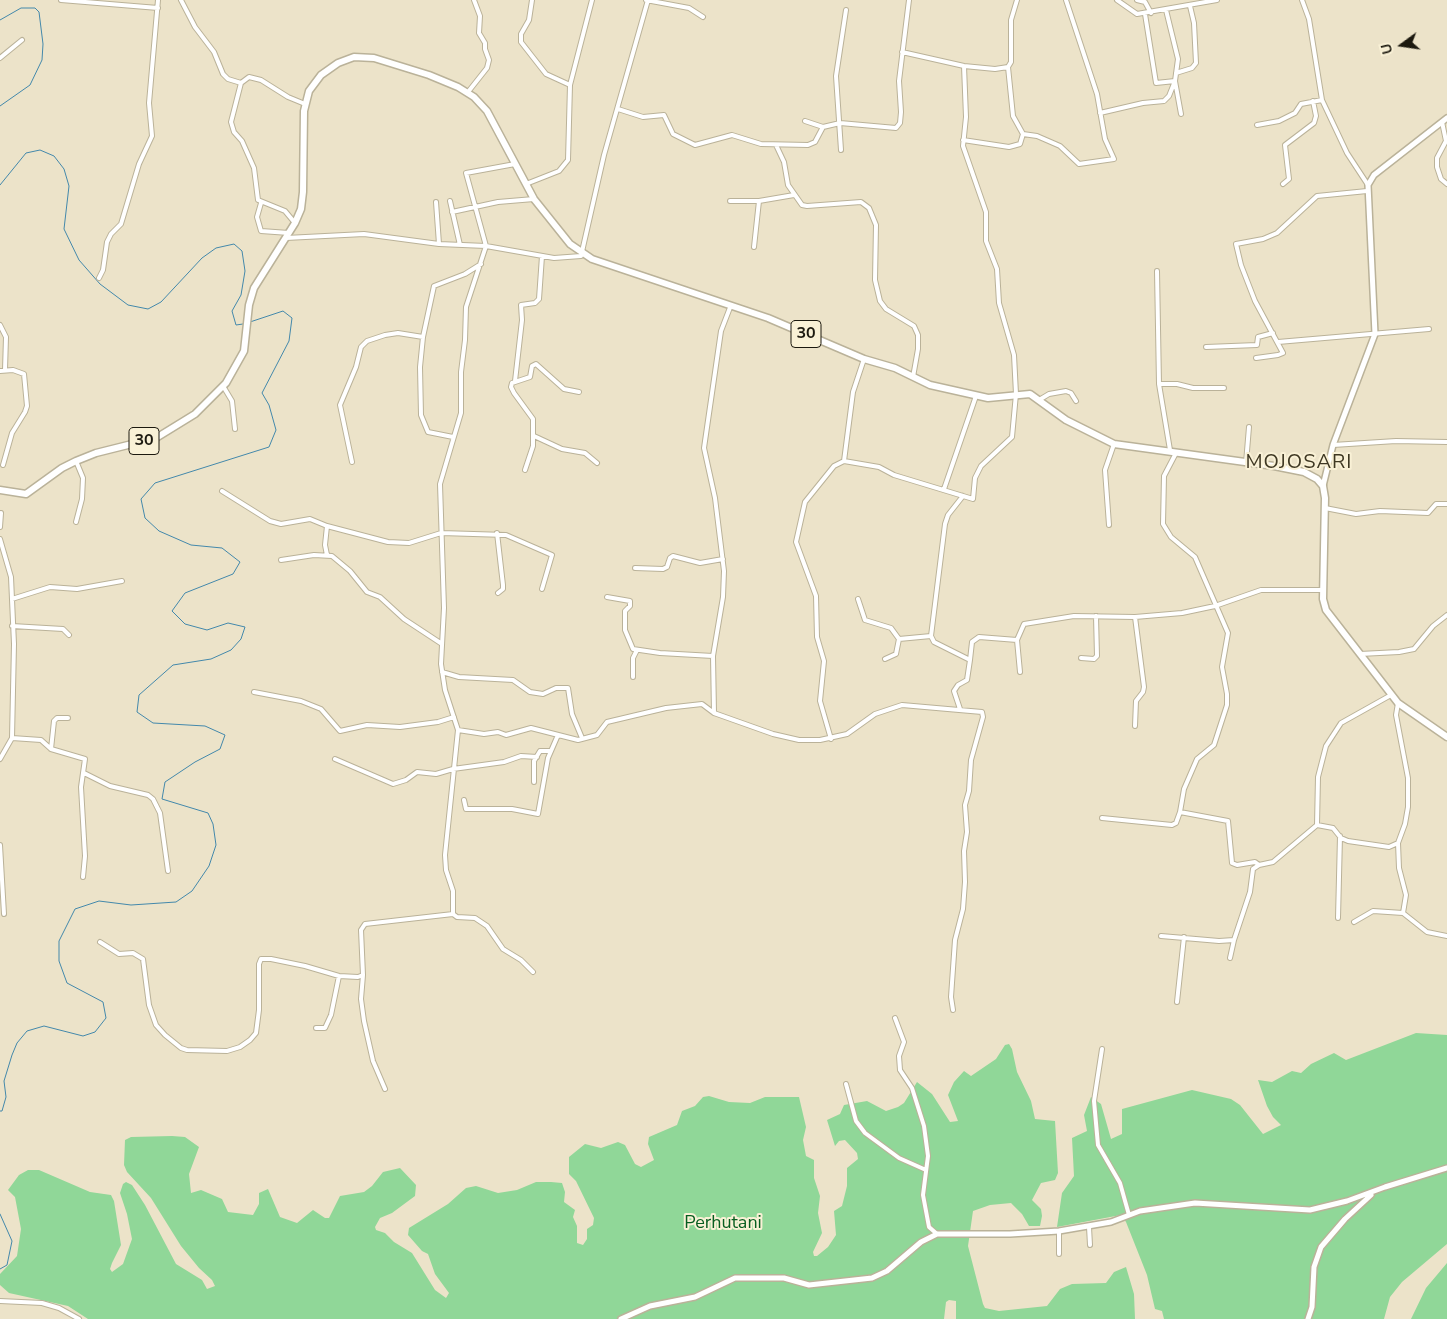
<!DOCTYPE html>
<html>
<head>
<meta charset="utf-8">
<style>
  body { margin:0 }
  #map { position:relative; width:1447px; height:1319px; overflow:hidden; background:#ece3c9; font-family:"Nunito Sans",sans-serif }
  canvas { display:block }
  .north { position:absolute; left:1377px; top:20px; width:50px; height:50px; -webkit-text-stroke:4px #f9f1d6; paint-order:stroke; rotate:256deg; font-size:14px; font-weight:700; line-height:20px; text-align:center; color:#1c190f }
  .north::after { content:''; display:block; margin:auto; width:18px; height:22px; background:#1c190f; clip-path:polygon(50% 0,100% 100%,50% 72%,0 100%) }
</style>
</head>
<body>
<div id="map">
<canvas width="1447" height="1319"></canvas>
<div class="north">U</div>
</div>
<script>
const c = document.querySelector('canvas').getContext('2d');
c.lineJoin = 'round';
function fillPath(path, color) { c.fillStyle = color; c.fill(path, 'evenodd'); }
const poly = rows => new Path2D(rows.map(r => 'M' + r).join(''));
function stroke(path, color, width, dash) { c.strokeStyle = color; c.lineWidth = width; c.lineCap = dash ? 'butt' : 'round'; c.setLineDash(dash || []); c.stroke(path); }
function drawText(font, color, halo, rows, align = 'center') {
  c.font = font + ' "Nunito Sans",sans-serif'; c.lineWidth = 4; c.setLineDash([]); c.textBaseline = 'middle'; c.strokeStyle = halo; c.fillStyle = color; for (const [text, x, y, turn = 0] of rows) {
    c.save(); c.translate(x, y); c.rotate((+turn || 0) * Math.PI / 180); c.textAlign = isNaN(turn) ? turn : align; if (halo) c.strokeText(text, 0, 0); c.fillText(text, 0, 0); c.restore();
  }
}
const green = poly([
  [1416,1033,1447,1035,1447,1244,1402,1282,1390,1297,1384,1319,1164,1319,1162,1311,1155,1309,1147,1275,1126,1222,1121,1215,1057,1227,1062,1193,1074,1176,1072,1138,1087,1131,1084,1115,1091,1097,1101,1104,1111,1139,1122,1134,1122,1109,1192,1090,1231,1099,1240,1105,1263,1134,1281,1125,1273,1117,1267,1106,1258,1080,1272,1082,1292,1071,1301,1073,1311,1064,1334,1053,1346,1060],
  [1009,1044,1012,1049,1017,1072,1031,1101,1035,1119,1055,1121,1058,1173,1055,1180,1041,1183,1032,1200,1041,1209,1042,1216,1040,1226,1029,1226,1022,1214,1011,1203,990,1205,973,1211,968,1246,983,1304,985,1308,999,1311,1047,1306,1060,1289,1072,1284,1106,1283,1114,1272,1126,1267,1134,1294,1135,1319,956,1319,956,1301,949,1300,946,1302,944,1319,88,1319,68,1306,9,1293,0,1285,0,1274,17,1256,21,1229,15,1197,8,1190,19,1175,28,1170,39,1170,90,1192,111,1195,114,1201,121,1245,112,1263,110,1269,112,1272,123,1264,132,1239,127,1214,120,1193,123,1184,126,1182,132,1185,145,1205,176,1264,202,1280,207,1289,215,1286,212,1280,199,1268,181,1246,151,1198,127,1172,124,1165,125,1140,131,1137,172,1136,185,1137,199,1147,189,1174,191,1193,201,1190,222,1199,228,1212,253,1215,259,1204,259,1193,268,1189,280,1217,297,1223,313,1210,325,1218,329,1218,340,1196,364,1192,372,1186,383,1172,400,1168,416,1185,415,1196,392,1213,380,1218,375,1227,376,1230,385,1233,394,1242,412,1253,435,1290,446,1298,449,1293,435,1274,428,1254,422,1251,408,1235,409,1228,448,1204,466,1188,476,1186,498,1193,517,1190,536,1182,551,1182,562,1183,565,1192,564,1202,575,1210,573,1217,577,1226,577,1243,583,1245,587,1239,587,1229,593,1225,594,1218,576,1181,569,1174,569,1157,585,1144,601,1148,618,1142,625,1145,635,1164,641,1167,654,1160,648,1144,649,1137,677,1125,682,1111,695,1106,703,1097,709,1096,729,1102,750,1103,765,1097,799,1097,806,1127,803,1140,806,1156,814,1160,814,1178,820,1196,818,1213,822,1233,813,1252,814,1256,817,1256,828,1247,836,1235,834,1211,842,1206,847,1186,847,1168,858,1159,857,1153,845,1140,839,1141,835,1146,827,1120,840,1114,844,1105,867,1101,886,1111,898,1107,904,1103,917,1082,932,1094,950,1122,958,1121,948,1095,954,1082,964,1071,971,1076,996,1059,1005,1045],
  [1447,1263,1447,1319,1411,1319,1426,1288]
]);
const stream = poly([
  [0,20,21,8,35,8,39,12,43,44,42,60,30,85,0,106],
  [0,185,26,153,40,150,54,156,64,169,69,186,64,229,79,260,100,284,128,305,148,309,161,302,202,258,216,248,234,244,242,251,245,271,241,295,232,311,236,325,243,324],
  [0,1111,2,1111,6,1097,4,1081,12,1055,17,1043,27,1031,44,1026,83,1036,95,1032,106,1018,103,1002,67,983,59,961,59,941,75,909,99,901,131,905,176,902,192,891,209,866,216,845,213,824,208,813,162,799,165,782,195,762,220,749,225,735,205,726,153,723,137,712,139,695,173,665,211,659,231,650,241,639,245,627,228,623,207,630,185,624,172,611,185,593,233,574,240,562,222,548,191,545,159,531,145,518,141,499,155,483,269,447,276,430,269,405,262,393,289,341,292,318,283,311,250,322],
  [0,1214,12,1241,7,1265,0,1269]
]);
const minor = poly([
  [61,0,158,8],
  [181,0,195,27,214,52,223,74,228,79,241,83,231,122,234,132,242,141,254,168,258,200,285,211,295,223],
  [532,0,529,20,521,34,521,42,546,74,570,85],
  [646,0,689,8,703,17],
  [1117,0,1137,14,1217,0],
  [1137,0,1145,2,1151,13],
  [1302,0,1309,19,1322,100,1347,153,1368,185],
  [1166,10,1178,59,1175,81,1181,114],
  [1145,14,1156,83,1175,81],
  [902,52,964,66,995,69,1008,67,1011,62,1011,20,1017,0],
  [0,58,22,40],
  [1176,73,1192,68,1196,63,1194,23,1190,6],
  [241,83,249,77,261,80,288,97,305,104],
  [468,92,487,68,489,60,485,49,485,43,479,33,480,16,474,0],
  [618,109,643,117,664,115,673,134,695,145,732,135,761,144,808,145,815,142,823,127,840,123,896,128,900,123,901,112,899,81,909,0],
  [1100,113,1143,103,1164,101,1169,96,1175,81],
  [805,121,823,127],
  [1442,122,1446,141,1437,158,1437,167,1441,179,1447,184],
  [1257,125,1279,121,1295,113,1301,104,1322,100],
  [1023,134,1037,136,1060,146,1079,164,1114,159,1105,139,1097,94,1066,0],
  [963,140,1009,147,1020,144,1023,134,1013,116,1008,67],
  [776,145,784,162,788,185,802,205,807,206,861,202,869,208,876,225,875,280,880,301,886,309,914,326,918,335,918,349,913,377],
  [841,150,836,76,846,10],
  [515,164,466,173,486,246,466,307,465,340,461,372,461,413,440,484,444,608,441,664,445,690,458,730,445,855,446,870,453,891,453,914,457,917,475,918,487,926,503,949,521,960,533,972],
  [526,184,559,171,568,160,570,85,592,0],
  [1283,184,1289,179,1285,145,1314,123,1316,116,1313,101],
  [450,201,460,245],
  [730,201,759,201,794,195],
  [436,202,439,244],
  [261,203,257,217,261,231,289,233],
  [452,212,498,202,534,199],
  [286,238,364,234,439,244,486,246,554,258,581,256,604,155,648,0],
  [754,247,759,201],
  [1157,271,1159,384,1170,450],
  [99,278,103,270,107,242,111,234,121,224,139,164,152,136,149,103,158,0],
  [731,305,721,331,704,448,715,498,724,571,723,597,713,656,714,713,773,734,799,740,820,740,847,734,875,714,902,705,982,712,983,717,971,760,969,791,965,805,967,832,964,851,965,882,963,909,955,940,951,997,953,1010],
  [0,325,6,337,5,370],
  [1278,342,1429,329],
  [1206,347,1257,345,1258,337,1273,333],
  [1256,358,1278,355,1283,353,1255,301,1241,265,1236,244,1263,239,1277,233,1317,196,1367,191],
  [864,359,853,392,844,461,879,467,894,475,973,499,975,478,981,466,1012,437,1016,394,1014,355,999,303,997,269,986,241,986,212,963,146,966,117,964,66],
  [0,371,13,370,24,374,27,406,25,412,12,433,3,465],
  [515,381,522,320,521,305,535,303,539,299,542,256],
  [1159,384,1177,384,1193,388,1224,388],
  [223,386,232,401,235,429],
  [1039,400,1049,394,1066,391,1071,393,1076,401],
  [534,436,562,449,585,453,597,463],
  [453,437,428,432,421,415,420,367,423,337,434,286,465,274,481,264],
  [1333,445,1396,441,1447,442],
  [1176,453,1164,476,1163,524,1171,537,1195,557,1228,633,1222,667,1227,694,1227,705,1214,745,1197,759,1184,789,1180,812,1228,821,1232,863,1237,865,1255,862,1259,865],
  [76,461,83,478,82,499,76,522],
  [352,462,340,405,356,367,361,347,367,341,385,335,398,333,423,337],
  [1246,463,1249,427],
  [525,470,533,446,533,419,514,393,511,387,512,383,530,377,532,366,536,364,564,389,579,392],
  [944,489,976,396],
  [222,491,270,521,281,524,310,519,327,526,388,542,409,543,441,533,506,535,552,555,542,589],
  [1325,508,1356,514,1380,511,1428,513,1436,504,1447,504],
  [1109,525,1105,470,1114,444],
  [327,526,325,545,327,555],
  [0,527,1,513],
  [497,533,503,585,503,589,498,593],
  [0,539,11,577,14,644,12,738,41,740,51,749,85,759,81,787,85,856,83,877],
  [281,560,314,555,332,556,350,571,367,592,380,597,404,619,442,644],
  [635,568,663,569,667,567,670,558,673,556,700,563,723,559],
  [607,597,630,601,630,606,625,611,625,630,633,649,660,653,713,656],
  [12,599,50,587,77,589,122,581],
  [858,599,865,620,891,628,899,639,931,636],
  [12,626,63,629,69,635],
  [1360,654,1399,652,1414,649,1433,626,1447,615],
  [1081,658,1094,659,1097,656,1096,616],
  [885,659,896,654,899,639],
  [970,660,972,642,979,637,1017,640],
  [442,672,459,677,513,680,530,692,543,694,556,688,568,688,572,714,582,738],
  [1020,672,1017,640,1024,624,1074,616,1135,617,1182,613,1215,606,1261,590,1323,590],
  [633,677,633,658,637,650],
  [254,692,301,701,321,709,340,731,367,725,400,727,438,722,454,717],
  [960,709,954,691,958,685,967,680,970,660,934,642,931,636,945,524,948,515,963,496],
  [1135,726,1136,701,1143,692,1144,687,1135,617],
  [458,730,484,734,498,732,506,735,531,728,578,740,597,735,607,722,666,708,702,704,714,713],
  [831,739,820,701,824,661,817,637,816,596,796,542,805,502,834,466,844,461],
  [51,749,54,721,57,718,68,718],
  [0,759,12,738],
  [335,759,393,784,406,780,417,772,436,774,453,769,504,762,521,756,537,757],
  [84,773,110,786,148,795,153,799,160,813,168,871],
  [534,782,534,761,540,751,551,751],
  [464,800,466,809,512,809,538,814,548,758,558,735],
  [1102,818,1172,825,1176,823,1180,812],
  [1317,825,1318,777,1326,746,1341,723,1391,695],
  [1398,843,1399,868,1406,895,1403,913],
  [0,845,4,914],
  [1338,918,1340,836],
  [1354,922,1373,911,1403,913,1427,932,1447,936],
  [1161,936,1219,941,1234,940,1250,892,1253,869,1259,865,1273,862,1317,825,1333,828,1341,838,1348,841,1389,847,1398,843,1405,824,1408,807,1408,778,1396,715,1398,703],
  [100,942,119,954,133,953,143,959,149,1005,156,1025,165,1035,181,1048,187,1050,227,1051,240,1047,250,1040,256,1033,259,1010,259,964,261,959,271,959,305,966,339,976,358,977,363,975,361,930,365,924,453,914],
  [1230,958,1234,940],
  [363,975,361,999,364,1021,373,1061,385,1089],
  [1177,1002,1184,937],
  [895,1018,904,1042,899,1056,900,1070,912,1088,924,1126,928,1156,923,1195,929,1227,937,1234],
  [316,1028,325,1028,331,1015,339,976],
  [1102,1049,1094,1101,1098,1145,1120,1183,1129,1215],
  [846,1084,856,1121,865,1133,899,1158,926,1170],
  [1089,1227,1090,1245],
  [1059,1231,1059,1254],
  [0,1301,42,1303,59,1308,79,1319]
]);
const tertiary = poly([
  [1323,486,1333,445,1375,334,1368,185,1374,175,1447,118],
  [621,1319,650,1306,695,1297,735,1278,784,1278,809,1285,872,1278,887,1271,921,1242,937,1234,1010,1234,1059,1231,1111,1222,1140,1211,1195,1203,1310,1210,1347,1201,1385,1187,1447,1168],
  [1308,1319,1312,1307,1314,1267,1321,1247,1345,1219,1371,1195]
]);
const trunk = poly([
  [0,490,26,494,62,468,76,461,96,453,156,438,195,414,226,383,244,351,249,305,254,288,295,223,301,209,303,192,304,111,309,91,321,75,338,63,354,57,374,58,429,75,458,87,474,97,487,111,534,199,570,244,592,259,768,318,864,359,895,368,930,385,988,398,1030,394,1066,420,1114,444,1274,466,1304,472,1317,479,1323,486,1325,498,1323,599,1326,610,1398,703,1447,737]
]);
const shields = [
  [806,334,30],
  [144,441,30]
];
const shieldNames = [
  ["30",806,334],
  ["30",144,441]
];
const parkNames = [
  ["Perhutani",723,1224]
];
const quarterNames = [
  ["MOJOSARI",1299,463]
];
fillPath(green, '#90d798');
stroke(stream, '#4388ab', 1);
stroke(minor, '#bab299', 6);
stroke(tertiary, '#bab299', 8);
stroke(trunk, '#bab299', 9);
stroke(minor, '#fff', 4);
stroke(tertiary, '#fff', 5);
stroke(trunk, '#fff', 6);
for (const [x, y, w] of shields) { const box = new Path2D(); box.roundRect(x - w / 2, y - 13.5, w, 27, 4); c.fillStyle = '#f9f1d6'; c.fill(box); stroke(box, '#1c190f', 1); }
drawText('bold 16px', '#1c190f', null, shieldNames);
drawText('18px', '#075e20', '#f9f1d6', parkNames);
c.letterSpacing = '1px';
drawText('20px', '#3f3823', '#f9f1d6', quarterNames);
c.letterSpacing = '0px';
</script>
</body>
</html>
